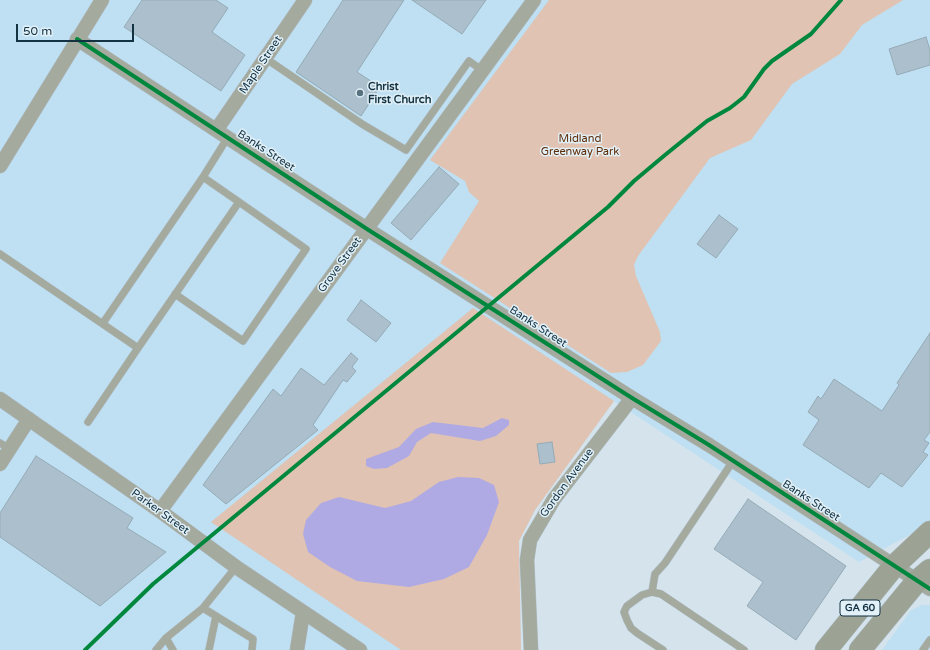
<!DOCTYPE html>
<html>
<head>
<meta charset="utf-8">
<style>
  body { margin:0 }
  #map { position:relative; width:930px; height:650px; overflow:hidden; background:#d4e3ec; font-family:"Varela Round",sans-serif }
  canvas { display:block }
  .scale { position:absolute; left:16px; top:24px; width:118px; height:18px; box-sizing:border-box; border:2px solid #133343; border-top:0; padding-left:5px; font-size:12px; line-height:14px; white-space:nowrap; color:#133343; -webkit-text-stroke:3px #e2f0f8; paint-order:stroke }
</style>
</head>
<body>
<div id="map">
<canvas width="930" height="650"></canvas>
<div class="scale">50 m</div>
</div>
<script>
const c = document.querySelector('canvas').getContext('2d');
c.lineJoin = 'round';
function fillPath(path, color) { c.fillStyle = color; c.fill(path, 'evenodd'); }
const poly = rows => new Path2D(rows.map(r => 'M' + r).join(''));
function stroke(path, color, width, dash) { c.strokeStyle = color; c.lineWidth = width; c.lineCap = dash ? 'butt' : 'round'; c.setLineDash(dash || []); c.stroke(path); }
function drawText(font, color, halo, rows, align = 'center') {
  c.font = font + ' "Varela Round",sans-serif'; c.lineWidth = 3; c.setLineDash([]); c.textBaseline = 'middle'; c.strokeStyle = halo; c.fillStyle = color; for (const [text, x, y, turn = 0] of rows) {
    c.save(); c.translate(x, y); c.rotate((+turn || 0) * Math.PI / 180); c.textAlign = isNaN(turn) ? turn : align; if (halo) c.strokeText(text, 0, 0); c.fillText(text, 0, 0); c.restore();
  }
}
const built = poly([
  [0,0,930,0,930,524,859,562,614,401,535,510,519,541,521,650,0,650],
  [922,605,930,605,930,650,882,650,911,610]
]);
const green = poly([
  [549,0,903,0,862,25,840,54,792,84,751,140,710,158,638,256,634,265,636,276,660,332,661,341,643,365,627,372,611,373,440,263,479,201,469,192,465,181,430,160],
  [473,308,614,401,535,510,519,541,521,650,401,650,211,522]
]);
const water = poly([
  [502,418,509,420,509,425,496,436,480,441,431,433,417,442,409,456,387,468,374,469,366,466,366,459,399,447,416,429,433,422,483,428],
  [458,477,479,478,494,485,499,502,487,535,469,567,444,579,409,587,357,581,330,567,308,552,303,534,306,520,321,503,339,497,385,508,411,501,439,482]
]);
const building = poly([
  [142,0,216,0,228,8,212,32,245,55,221,91,124,27,142,0],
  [343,0,404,0,357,72,380,87,361,116,296,72,343,0],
  [412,0,486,0,462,34,412,0],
  [926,37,930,50,930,65,897,75,889,49,926,37],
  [439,167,459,184,411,240,391,223,439,167],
  [719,215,738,229,716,258,697,244,719,215],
  [361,300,391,323,376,342,347,320,361,300],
  [930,333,930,432,924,440,929,443,923,452,928,455,902,487,881,473,869,488,803,445,819,420,808,412,818,396,821,399,834,379,882,411,899,385,897,383,930,333],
  [351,353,358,359,352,367,356,371,347,382,343,380,313,425,318,430,226,504,203,485,273,389,281,396,301,368,324,385,351,353],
  [552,442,555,462,540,464,537,444,552,442],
  [36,456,133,518,127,528,166,552,100,606,0,537,0,513,36,456],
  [748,499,846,566,796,640,747,606,763,582,714,549,748,499]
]);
const lane = poly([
  [265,58,362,124,406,150,469,61,483,71],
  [203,177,228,137],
  [0,254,138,348,88,422],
  [103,323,203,177,239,202],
  [138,348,239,202,306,249,243,341,175,294],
  [0,443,10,449],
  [652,592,655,574,665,563,733,461],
  [203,608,253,639,252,650],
  [166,638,173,650],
  [156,650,166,638,203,608,236,567],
  [209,650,216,616],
  [663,650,637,633,631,628,627,620,624,612,627,606,642,595,652,592,661,594,744,650],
  [923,650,930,640]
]);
const street = poly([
  [77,39,367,229,632,398,709,445,930,589],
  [217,129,305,0],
  [0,166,102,0],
  [0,399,160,511,236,567,360,650],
  [0,464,29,419],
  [160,511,534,0],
  [297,650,303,612],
  [531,650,527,560,530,540,554,499,632,398]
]);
const primary = poly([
  [826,650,894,566,930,532],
  [860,650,917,581,930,570]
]);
const cycleway = poly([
  [77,39,367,229,632,398,709,445,930,589],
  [85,650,153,584,608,207,634,181,665,155,707,121,730,108,744,97,764,69,772,61,811,34,841,0]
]);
const markers = [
  [360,93,4,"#57717e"]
];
const shields = [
  [860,608,40]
];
const shieldNames = [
  ["GA 60",860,608]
];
const streetNames = [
  ["Maple Street",261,65,-56],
  ["Banks Street",266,151,33],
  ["Grove Street",340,265,-54],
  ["Banks Street",538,327,33],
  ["Gordon Avenue",567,483,-54],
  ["Banks Street",811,501,33],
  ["Parker Street",160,512,36]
];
const poiNames = [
  ["Christ",368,87],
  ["First Church",368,100]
];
const parkNames = [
  ["Midland",580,139],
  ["Greenway Park",580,152]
];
fillPath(built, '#bfe0f3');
fillPath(green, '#e0c3b2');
fillPath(water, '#b0aae4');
fillPath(building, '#abc0cc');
stroke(building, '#95abb7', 1);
stroke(lane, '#afbfc8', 8);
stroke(street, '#afbfc8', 15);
stroke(primary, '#afbfc8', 23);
stroke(lane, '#a5aa9f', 7);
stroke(street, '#a5aa9f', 14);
stroke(primary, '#9ca294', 22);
stroke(cycleway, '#00873e', 4);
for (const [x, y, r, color] of markers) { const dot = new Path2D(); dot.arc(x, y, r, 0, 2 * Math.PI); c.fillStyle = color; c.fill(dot); stroke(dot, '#e2f0f8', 1.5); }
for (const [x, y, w] of shields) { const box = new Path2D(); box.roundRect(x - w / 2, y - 8, w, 16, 3); c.fillStyle = '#e2f0f8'; c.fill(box); stroke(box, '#133343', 1); }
drawText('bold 10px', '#133343', null, shieldNames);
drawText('11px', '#133343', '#e2f0f8', streetNames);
drawText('bold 11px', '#133343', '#e2f0f8', poiNames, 'left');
drawText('11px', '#5d2b05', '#e2f0f8', parkNames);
</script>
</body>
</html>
